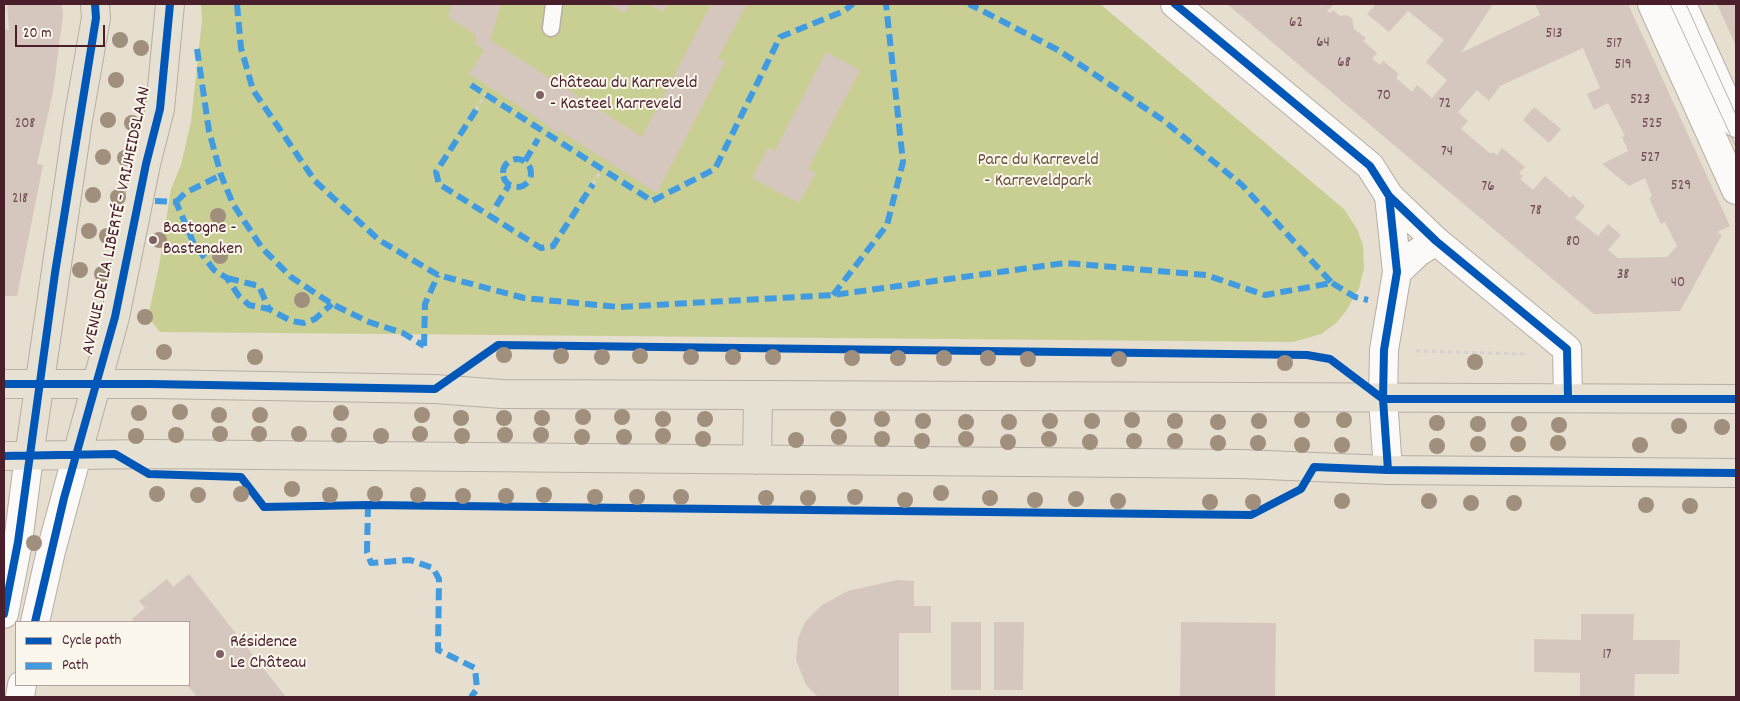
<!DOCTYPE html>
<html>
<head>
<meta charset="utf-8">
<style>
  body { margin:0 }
  #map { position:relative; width:1740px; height:701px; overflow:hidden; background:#e6dece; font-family:Dekko,sans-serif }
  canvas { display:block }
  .frame { position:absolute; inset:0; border:5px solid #4a1f2b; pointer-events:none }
  .legend { position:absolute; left:15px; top:621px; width:175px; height:65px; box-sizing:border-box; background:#fbf7ec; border:1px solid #b4a19f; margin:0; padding:6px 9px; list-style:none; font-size:15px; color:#4a1f2b }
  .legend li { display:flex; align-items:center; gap:10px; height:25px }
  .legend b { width:25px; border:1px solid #b4a19f }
  .scale { position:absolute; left:15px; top:25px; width:90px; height:22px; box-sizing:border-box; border:2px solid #4a1f2b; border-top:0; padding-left:6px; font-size:15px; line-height:18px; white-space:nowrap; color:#4a1f2b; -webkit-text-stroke:4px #fbf7ec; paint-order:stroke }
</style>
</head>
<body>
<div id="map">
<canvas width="1740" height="701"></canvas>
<div class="frame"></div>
<ul class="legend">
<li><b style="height:6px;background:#0057b8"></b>Cycle path</li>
<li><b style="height:6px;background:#409be1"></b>Path</li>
</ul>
<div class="scale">20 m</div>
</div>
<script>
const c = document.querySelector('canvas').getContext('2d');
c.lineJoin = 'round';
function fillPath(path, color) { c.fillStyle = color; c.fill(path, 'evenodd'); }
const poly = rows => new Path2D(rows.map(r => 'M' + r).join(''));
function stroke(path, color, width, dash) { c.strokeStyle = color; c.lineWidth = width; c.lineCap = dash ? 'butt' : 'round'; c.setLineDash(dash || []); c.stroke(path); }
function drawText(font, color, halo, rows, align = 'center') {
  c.font = font + ' Dekko,sans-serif'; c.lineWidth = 4; c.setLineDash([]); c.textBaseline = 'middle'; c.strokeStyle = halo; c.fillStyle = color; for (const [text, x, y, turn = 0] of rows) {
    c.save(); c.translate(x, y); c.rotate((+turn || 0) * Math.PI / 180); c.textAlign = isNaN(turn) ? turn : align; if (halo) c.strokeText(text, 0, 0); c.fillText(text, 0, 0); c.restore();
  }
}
const green = poly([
  [201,4,1100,4,1344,209,1357,229,1363,245,1364,268,1359,288,1346,311,1336,323,1321,334,1293,342,160,332,148,317,159,266,171,189,181,165,191,122,202,20]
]);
const building = poly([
  [7,4,62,4,63,16,53,92,37,164,43,165,17,296,4,296,4,29,9,30],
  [452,4,501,4,490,40,642,137,711,4,747,4,718,58,725,62,657,193,560,131,558,134,536,117,469,74,484,50,476,44,476,35,448,17],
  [608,4,630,4,625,13],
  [648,4,668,4,663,12],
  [1227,4,1320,4,1322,6,1324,4,1334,4,1327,11,1330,13,1333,10,1340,16,1346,15,1352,18,1354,29,1366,38,1363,41,1377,53,1372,59,1380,65,1383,61,1399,74,1396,78,1412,92,1417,85,1432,98,1447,80,1426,62,1444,40,1408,11,1389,32,1367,14,1376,4,1493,4,1461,53,1540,15,1535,4,1628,4,1730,226,1717,232,1722,235,1680,311,1594,314],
  [1583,48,1600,88,1587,94,1594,110,1608,103,1625,136,1622,137,1628,151,1602,164,1629,186,1645,178,1652,196,1649,198,1661,224,1665,222,1677,246,1667,257,1618,258,1608,250,1621,235,1608,224,1598,236,1575,218,1585,206,1573,195,1570,198,1545,176,1533,190,1520,179,1523,176,1519,173,1525,167,1502,148,1497,155,1493,152,1491,154,1461,129,1468,121,1458,112,1477,90,1489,101,1500,86],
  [1717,4,1736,4,1736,46],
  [826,52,860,70,808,169,816,173,799,203,752,178,768,148,775,151],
  [1534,107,1561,129,1549,143,1523,120],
  [189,574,286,697,197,697,187,685,189,685,189,622,134,622,132,619,145,608,139,601,167,579,173,587],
  [897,580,914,581,914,606,931,606,931,633,899,633,899,697,818,697,806,685,796,660,798,638,805,622,822,605,848,591],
  [1581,614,1634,614,1633,640,1680,640,1679,674,1635,674,1634,697,1580,697,1580,673,1534,672,1534,639,1581,640],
  [951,622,981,622,981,690,951,690],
  [994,622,1024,622,1023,690,994,690],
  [1181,622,1276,623,1275,697,1180,697]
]);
const path = poly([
  [476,110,485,94],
  [593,184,602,169],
  [493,211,496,206],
  [1416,351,1525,354],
  [264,507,368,505,1251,515]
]);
const service = poly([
  [551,28,554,4]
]);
const minor = poly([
  [1175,4,1370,166,1389,196,1436,241,1567,349,1568,398],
  [1397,272,1417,253,1436,241],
  [1388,470,1383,399,1384,350,1397,272,1389,196]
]);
const tertiary = poly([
  [1652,4,1736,190],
  [1682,4,1736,123],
  [4,614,18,542,29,456],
  [35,622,51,551,77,455],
  [20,697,22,685]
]);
const primary = poly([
  [4,384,151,384,435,389,502,394,1736,399],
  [77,455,115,317,146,164,160,109,170,4],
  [4,456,149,454,1241,464,1388,470,1736,473],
  [29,456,78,120,96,18,95,4],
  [757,460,758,395]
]);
const tram = poly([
  [1670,4,1736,147],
  [1686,4,1736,115]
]);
const quiet = poly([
  [237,4,241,48,253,90,315,181,379,240,438,275,524,298,619,307,833,295,1065,263,1206,275,1265,295,1332,283,1242,185,1163,120,1058,50,969,4],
  [197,49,209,131,221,175,233,204,262,248,291,277,332,304,369,322,403,333,424,346],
  [471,85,652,201,715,169,780,37,844,11,853,4],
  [476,110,436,172,439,184,541,248,553,246,593,184],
  '503 173a14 14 0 1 1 28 0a14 14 0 1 1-28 0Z',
  [525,161,538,139],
  [155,201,176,202,194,244,214,270,227,278,239,296,249,305,269,309,291,321,304,323,315,319,332,304],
  [176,202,185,193,221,175],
  [496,206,509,185],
  [227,278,259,286,269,309],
  [1332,283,1355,297,1368,300],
  [833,295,887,225,903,162,886,4],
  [424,346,425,304,438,275],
  [368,505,367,552,371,563,410,560,433,568,439,579,438,650,475,668,477,689,471,697]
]);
const cycleway = poly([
  [1175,4,1370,166,1389,196,1436,241,1567,349,1568,398],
  [4,384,151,384,435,389,498,345,1307,355,1330,359,1383,399,1736,399],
  [4,456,115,454,149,474,241,477,264,507,368,505,1251,515,1301,489,1314,467,1388,470,1736,473],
  [1388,470,1383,399,1384,350,1397,272,1389,196],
  [4,614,18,542,55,273,96,18,95,4],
  [35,622,64,498,115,317,146,164,160,109,170,4]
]);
const trees = [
  [120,40],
  [141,48],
  [116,80],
  [108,120],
  [132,123],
  [103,157],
  [125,158],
  [93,195],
  [118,197],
  [218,216],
  [89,231],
  [107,236],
  [159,240],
  [220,256],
  [80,270],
  [102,274],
  [302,300],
  [145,317],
  [164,352],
  [504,355],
  [561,356],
  [640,356],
  [255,357],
  [602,357],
  [691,357],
  [733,357],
  [773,357],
  [852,358],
  [898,358],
  [944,358],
  [988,358],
  [1028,359],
  [1119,359],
  [1475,362],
  [1285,363],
  [180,412],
  [139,413],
  [341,413],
  [219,415],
  [260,415],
  [422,415],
  [583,417],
  [622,417],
  [461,418],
  [504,418],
  [542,418],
  [663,419],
  [705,419],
  [838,419],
  [882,419],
  [1132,420],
  [1302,420],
  [1344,420],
  [923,421],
  [1050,421],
  [1092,421],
  [1175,421],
  [1259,421],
  [966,422],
  [1009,422],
  [1218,422],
  [1437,423],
  [1478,424],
  [1519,424],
  [1559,425],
  [1679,426],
  [1722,427],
  [220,434],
  [259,434],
  [299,434],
  [420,434],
  [176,435],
  [339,435],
  [505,435],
  [541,435],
  [136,436],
  [381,436],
  [462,436],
  [663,436],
  [582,437],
  [624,437],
  [839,437],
  [703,439],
  [882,439],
  [966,439],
  [1049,439],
  [796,440],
  [922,441],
  [1134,441],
  [1175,441],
  [1008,442],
  [1090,442],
  [1218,443],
  [1258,443],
  [1558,443],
  [1478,444],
  [1518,444],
  [1302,445],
  [1342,445],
  [1640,445],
  [1437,446],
  [292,489],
  [941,493],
  [157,494],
  [241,494],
  [375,494],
  [198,495],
  [330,495],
  [418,495],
  [544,495],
  [463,496],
  [506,496],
  [595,497],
  [637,497],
  [681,497],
  [855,497],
  [766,498],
  [808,498],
  [990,498],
  [1076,499],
  [905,500],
  [1035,500],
  [1118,501],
  [1342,501],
  [1429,501],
  [1210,502],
  [1253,502],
  [1471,503],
  [1514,503],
  [1646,505],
  [1690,506],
  [34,543]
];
const markers = [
  [540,95,5,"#816264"],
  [153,240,5,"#816264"],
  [220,654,5,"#816264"]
];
const numberNames = [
  ["62",1296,24],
  ["513",1554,35],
  ["64",1323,44],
  ["517",1614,45],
  ["68",1344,64],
  ["519",1623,66],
  ["70",1384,97],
  ["523",1640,101],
  ["72",1445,105],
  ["208",25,125],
  ["525",1652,125],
  ["74",1447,153],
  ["527",1650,159],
  ["529",1681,187],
  ["76",1488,188],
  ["218",20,200],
  ["78",1536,212],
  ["80",1573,243],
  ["38",1623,276],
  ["40",1678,284],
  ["17",1607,656]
];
const poiNames = [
  ["Château du Karreveld",550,85],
  ["- Kasteel Karreveld",550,106],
  ["Bastogne -",163,230],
  ["Bastenaken",163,251],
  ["Résidence",230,644],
  ["Le Château",230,665]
];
const parkNames = [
  ["Parc du Karreveld",1038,162],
  ["- Karreveldpark",1038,183]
];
const streetNames = [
  ["AVENUE DE LA LIBERTÉ - VRIJHEIDSLAAN",118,221,-78]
];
fillPath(green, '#c9ce93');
fillPath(building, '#d6c7be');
stroke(service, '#b7aea5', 19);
stroke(minor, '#b7aea5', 30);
stroke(tertiary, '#b7aea5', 30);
stroke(primary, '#b7aea5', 30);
stroke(path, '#d6d1ce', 3, [4, 4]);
stroke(service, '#fbfaf8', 16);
stroke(minor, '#fbfaf8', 28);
stroke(tertiary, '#fbfaf8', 28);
stroke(primary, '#e7e1d4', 28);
stroke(tram, '#b9b3b2', 1);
stroke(quiet, '#409be1', 6, [12, 6]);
stroke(cycleway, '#0057b8', 8);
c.fillStyle = '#a18f7e';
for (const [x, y] of trees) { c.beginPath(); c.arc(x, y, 8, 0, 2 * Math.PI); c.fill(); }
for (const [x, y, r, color] of markers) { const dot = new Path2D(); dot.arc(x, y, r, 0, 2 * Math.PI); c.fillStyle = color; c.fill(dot); stroke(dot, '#fbf7ec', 2); }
drawText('15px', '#6e4a50', null, numberNames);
drawText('18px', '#4a1f2b', '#fbf7ec', poiNames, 'left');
drawText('18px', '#694f3c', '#fbf7ec', parkNames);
drawText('18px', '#4a1f2b', '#fbf7ec', streetNames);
</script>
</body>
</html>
